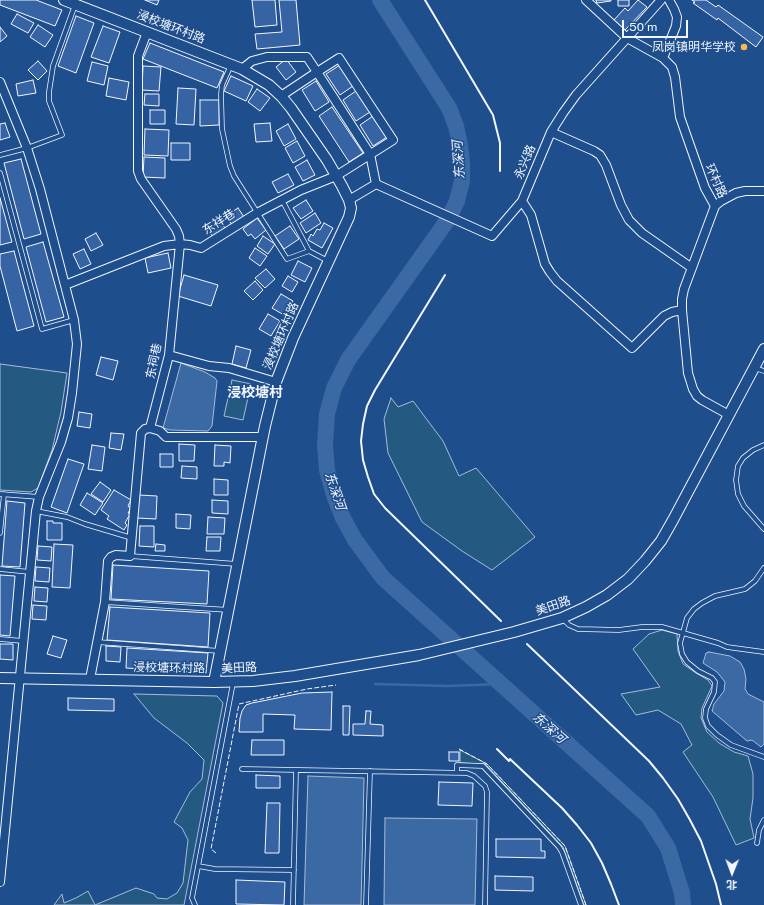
<!DOCTYPE html>
<html>
<head>
<meta charset="utf-8">
<style>
  body { margin:0 }
  #map { position:relative; width:764px; height:905px; overflow:hidden; background:#1f4e8c; font-family:"Public Sans","Noto Sans SC",sans-serif }
  canvas { display:block }
  .north { position:absolute; left:712px; top:853px; width:40px; height:40px; -webkit-text-stroke:3px #1f4e8c; paint-order:stroke; rotate:181deg; font-size:11px; font-weight:700; line-height:16px; text-align:center; color:#f2f6ff }
  .north::after { content:''; display:block; margin:auto; width:14px; height:18px; background:#f2f6ff; clip-path:polygon(50% 0,100% 100%,50% 72%,0 100%) }
  .scale { position:absolute; left:622px; top:20px; width:66px; height:18px; box-sizing:border-box; border:2px solid #f2f6ff; border-top:0; padding-left:5px; font-size:12px; line-height:14px; white-space:nowrap; color:#f2f6ff; -webkit-text-stroke:3px #1f4e8c; paint-order:stroke }
</style>
</head>
<body>
<div id="map">
<canvas width="764" height="905"></canvas>
<div class="north">北</div>
<div class="scale">50 m</div>
</div>
<script>
const c = document.querySelector('canvas').getContext('2d');
c.lineJoin = 'round';
function fillPath(path, color) { c.fillStyle = color; c.fill(path, 'evenodd'); }
const poly = rows => new Path2D(rows.map(r => 'M' + r).join(''));
function stroke(path, color, width, dash) { c.strokeStyle = color; c.lineWidth = width; c.lineCap = dash ? 'butt' : 'round'; c.setLineDash(dash || []); c.stroke(path); }
function drawText(font, color, halo, rows, align = 'center') {
  c.font = font + ' "Public Sans","Noto Sans SC",sans-serif'; c.lineWidth = 3; c.setLineDash([]); c.textBaseline = 'middle'; c.strokeStyle = halo; c.fillStyle = color; for (const [text, x, y, turn = 0] of rows) {
    c.save(); c.translate(x, y); c.rotate((+turn || 0) * Math.PI / 180); c.textAlign = isNaN(turn) ? turn : align; if (halo) c.strokeText(text, 0, 0); c.fillText(text, 0, 0); c.restore();
  }
}
const green = poly([
  [0,364,67,373,61,412,52,450,38,488,31,492,0,490,0,364],
  [232,380,251,384,243,420,224,416,232,380],
  [391,398,398,407,413,401,443,441,459,476,476,468,535,537,492,570,462,551,422,522,388,453,384,419,391,398],
  [662,630,677,634,678,651,683,664,696,673,708,680,712,686,702,708,701,718,707,732,719,743,734,752,748,756,753,774,753,798,750,819,754,838,736,845,713,797,683,752,692,745,681,724,658,710,636,715,621,694,660,687,633,649,649,634,662,630],
  [134,694,217,696,223,703,184,905,54,905,62,894,64,903,76,898,88,891,95,905,136,888,154,894,157,898,167,899,177,893,183,883,188,840,182,828,174,822,190,792,202,779,204,760,187,743,154,718,134,694],
  [460,750,487,764,565,846,586,905,584,905,563,847,485,764,460,763,460,750]
]);
const water = poly([
  [181,363,205,372,215,378,217,381,212,426,208,431,170,430,163,428,181,363],
  [709,652,730,656,740,662,744,669,746,679,745,689,748,694,764,702,764,744,761,747,752,740,747,741,712,711,714,704,724,691,725,682,717,672,703,663,706,653,709,652],
  [308,776,364,778,361,905,304,905,308,776],
  [385,818,477,819,475,905,384,905,385,818]
]);
const stream = poly([
  [375,684,448,686,500,684]
]);
const river = poly([
  [380,0,449,108,456,126,460,145,462,163,462,181,457,201,449,218,348,360,334,388,327,414,325,445,327,470,334,495,343,518,355,540,383,578,648,816,668,848,682,893,683,905]
]);
const building = poly([
  [0,0,36,0,62,10,55,26,0,5,0,0],
  [145,0,159,0,157,5,145,0],
  [252,0,275,0,277,25,255,27,252,0],
  [279,0,296,0,300,45,257,49,255,34,282,32,279,0],
  [596,0,611,0,611,1,597,3,596,0],
  [618,0,629,0,629,6,618,6,618,0],
  [638,0,647,7,624,31,613,21,625,8,628,11,638,0],
  [692,0,706,0,716,7,718,5,763,37,756,47,718,18,717,20,693,3,695,2,692,0],
  [17,14,34,23,28,33,11,24,17,14],
  [76,16,94,23,76,73,58,66,76,16],
  [38,25,53,35,45,47,30,37,38,25],
  [103,26,120,32,109,63,91,57,103,26],
  [0,27,7,36,0,42,0,27],
  [150,43,224,72,217,88,143,59,150,43],
  [286,59,296,72,286,80,276,67,286,59],
  [38,61,47,71,38,80,28,70,38,61],
  [92,62,108,66,104,85,87,81,92,62],
  [340,65,353,86,340,95,326,74,340,65],
  [143,66,161,67,159,91,142,90,143,66],
  [231,76,253,86,246,101,224,91,231,76],
  [109,78,129,82,126,100,106,96,109,78],
  [33,80,36,93,18,96,16,84,33,80],
  [316,81,329,102,315,111,302,90,316,81],
  [178,88,196,89,194,125,176,124,178,88],
  [257,89,270,98,260,111,248,102,257,89],
  [356,91,370,112,356,121,343,100,356,91],
  [145,94,159,94,159,106,144,105,145,94],
  [200,100,219,100,219,125,200,126,200,100],
  [332,107,363,153,349,162,319,116,332,107],
  [150,110,165,110,165,124,150,124,150,110],
  [373,116,387,137,373,146,360,125,373,116],
  [5,123,10,137,0,140,0,124,5,123],
  [270,123,272,141,256,142,254,124,270,123],
  [288,124,296,139,284,146,276,131,288,124],
  [145,129,169,130,168,156,144,155,145,129],
  [297,141,305,156,293,163,285,148,297,141],
  [171,143,190,143,190,160,171,160,171,143],
  [144,157,165,158,165,178,143,177,144,157],
  [21,159,41,234,24,239,4,163,21,159],
  [307,160,315,175,303,181,295,167,307,160],
  [288,174,294,185,278,193,272,182,288,174],
  [0,198,12,242,0,245,0,198],
  [306,200,313,211,301,219,293,208,306,200],
  [238,208,244,217,232,225,226,216,238,208],
  [315,213,321,223,306,233,300,223,315,213],
  [217,217,225,228,213,237,205,226,217,217],
  [257,218,266,230,255,239,251,234,248,236,243,229,257,218],
  [324,223,333,228,322,248,308,240,311,234,313,236,317,229,320,230,324,223],
  [290,226,299,239,284,249,275,236,290,226],
  [96,233,103,245,91,251,85,239,96,233],
  [263,236,275,244,268,254,257,246,263,236],
  [43,242,64,317,46,322,26,247,43,242],
  [255,248,267,256,260,266,249,258,255,248],
  [84,249,91,264,80,269,73,254,84,249],
  [14,251,34,326,17,331,0,266,0,254,14,251],
  [168,253,171,268,148,273,145,258,168,253],
  [298,261,312,268,305,282,291,275,298,261],
  [266,269,275,279,265,288,255,278,266,269],
  [184,275,218,285,211,306,178,296,184,275],
  [288,276,298,282,292,292,282,286,288,276],
  [255,281,263,290,253,300,244,291,255,281],
  [281,294,293,301,284,315,272,308,281,294],
  [268,314,280,321,271,336,259,329,268,314],
  [236,346,251,350,246,368,232,364,236,346],
  [101,357,118,361,113,380,96,375,101,357],
  [79,412,92,414,90,428,77,426,79,412],
  [111,433,124,434,121,450,109,448,111,433],
  [179,444,195,445,194,461,179,461,179,444],
  [92,445,105,447,102,471,88,469,92,445],
  [215,445,231,446,230,463,224,462,224,466,214,466,215,445],
  [160,454,173,454,173,467,160,467,160,454],
  [68,459,84,464,67,513,51,507,68,459],
  [182,466,197,467,197,479,181,478,182,466],
  [214,479,228,480,228,495,214,495,214,479],
  [100,482,111,490,103,502,91,494,100,482],
  [114,490,131,500,128,506,131,508,128,513,130,514,125,523,127,525,124,530,107,519,109,516,101,510,114,490],
  [87,493,103,503,95,515,80,505,87,493],
  [139,495,157,496,156,519,137,518,139,495],
  [212,500,228,501,228,514,212,513,212,500],
  [7,501,25,503,20,567,2,566,7,501],
  [176,514,191,515,190,529,176,528,176,514],
  [208,517,225,518,224,534,207,534,208,517],
  [47,521,53,521,53,523,62,523,62,540,47,540,47,521],
  [140,526,154,526,154,547,139,546,140,526],
  [207,537,221,537,220,551,206,551,207,537],
  [54,544,73,545,70,588,52,587,54,544],
  [156,544,165,545,165,551,155,551,156,544],
  [38,546,52,547,51,561,37,560,38,546],
  [113,565,209,571,207,604,111,599,113,565],
  [36,567,50,568,49,582,35,581,36,567],
  [0,575,15,576,10,636,0,635,0,575],
  [35,587,48,588,47,602,34,601,35,587],
  [33,605,47,606,46,620,32,619,33,605],
  [110,607,210,613,208,647,107,640,110,607],
  [53,636,67,640,61,658,47,654,53,636],
  [0,644,13,644,13,660,0,659,0,644],
  [106,646,121,647,120,662,106,661,106,646],
  [127,648,208,653,206,673,126,668,127,648],
  [332,692,331,730,294,729,295,715,263,714,263,732,239,732,240,718,242,711,246,705,252,703,302,693,332,692],
  [68,698,114,699,114,711,68,710,68,698],
  [343,706,350,706,349,735,343,735,343,706],
  [366,711,371,711,370,724,383,725,383,736,353,735,353,724,365,724,366,711],
  [252,740,284,740,284,755,251,755,252,740],
  [449,752,459,752,459,761,449,761,449,752],
  [256,775,280,776,280,788,256,788,256,775],
  [439,782,473,783,472,806,438,805,439,782],
  [267,803,280,803,279,853,265,853,267,803],
  [496,839,541,839,541,851,545,851,545,858,496,857,496,839],
  [495,876,533,877,533,891,495,890,495,876],
  [236,880,285,882,284,905,236,904,236,880]
]);
const service = poly([
  [231,65,222,85,221,94,222,129,230,166,234,176,287,259,309,251],
  [0,155,27,148,62,135,49,101,49,92,53,66,75,5],
  [0,173,42,329,74,320],
  [282,200,309,251,328,261],
  [755,368,764,371],
  [764,445,753,450,743,458,738,466,736,480,738,494,744,506,764,529],
  [0,494,39,497],
  [36,511,67,517,85,524,132,538],
  [0,533,4,494],
  [130,556,237,564],
  [764,568,755,581,745,589,715,596,702,603,694,609,687,618,680,643,682,654,687,662,698,671,712,678,715,682,714,692,706,709,705,718,708,726,717,735,731,745,764,757],
  [0,569,30,572],
  [105,602,229,610],
  [562,618,569,625,578,629,619,630,642,627,662,627,718,643,727,647,764,652],
  [0,639,23,641],
  [97,642,220,651],
  [242,769,467,773,474,776,485,786,487,792,485,905],
  [457,773,457,765,483,766,559,847,562,852,581,905],
  [757,843,759,830,764,820],
  [198,866,215,869,294,870],
  [195,905,192,898,233,683],
  [293,905,296,770],
  [366,905,370,771]
]);
const minor = poly([
  [586,0,627,38,663,58,672,67,675,77,680,117,705,188,715,206,684,289,682,299,682,310,688,373,693,389,697,396,702,400,729,415],
  [663,58,676,26,677,17,674,9,669,0],
  [0,82,27,148,40,189,74,320,77,344,72,393,68,418,61,442,39,497,36,511,0,882],
  [281,96,317,72,370,154,376,184,349,200],
  [551,132,594,151,600,155,606,165,621,205,629,220,642,233,692,268],
  [376,184,492,236,522,201,551,132,563,113,576,95,661,0],
  [522,201,531,215,545,264,550,272,557,281,632,348,664,316,672,312,682,310],
  [715,206,721,201,736,193,745,191,764,191],
  [65,285,164,246,180,244,190,245,201,248,257,213,301,190,336,176,393,140,339,58,317,72,307,57,267,57,252,61,242,69],
  [169,355,209,366,229,368,276,382],
  [150,428,160,431,166,437,262,437],
  [90,679,105,602,108,561,111,557,116,555,130,556,141,433,145,429,150,428,169,355,180,244,179,236,176,229,141,179,138,171,138,56,147,32]
]);
const tertiary = poly([
  [0,678,214,682,265,426,276,382,293,338,349,217,351,208,349,200,342,186,327,160,291,108,281,96,269,85,242,69,64,0],
  [214,682,253,681,295,676,419,655,514,632,562,618,586,607,607,595,628,579,645,561,661,541,673,520,764,349]
]);
const fence = poly([
  [459,749,487,764,565,846,586,905],
  [216,853,211,849,239,704,307,689,336,685]
]);
const wall = poly([
  [425,0,493,115,500,143,500,171],
  [445,275,375,390,367,406,363,424,361,441,363,460,368,477,374,494,385,508,501,621],
  [527,644,649,761,663,778,678,799,690,820,701,841,716,884,721,905],
  [497,749,509,761,510,759,562,808,577,825,591,843,602,863,611,884,619,905]
]);
const markers = [
  [744,47,4,"#ffb74d"]
];
const streetNames = [
  ["浸校塘环村路",171,27,21],
  ["永兴路",525,162,-67],
  ["环村路",716,181,66],
  ["东祥巷",219,222,-32],
  ["浸校塘环村路",281,336,-67],
  ["东祠巷",154,361,-78],
  ["美田路",553,606,-19],
  ["浸校塘环村路",169,668,1],
  ["美田路",239,668,-3]
];
const poiNames = [
  ["凤岗镇明华学校",736,47]
];
const waterNames = [
  ["东深河",459,160,-94],
  ["东深河",335,491,71],
  ["东深河",549,728,42]
];
const quarterNames = [
  ["浸校塘村",255,393]
];
fillPath(green, '#245a82');
stroke(green, '#a8bbd7', 1);
fillPath(water, '#3b69a3');
stroke(water, '#a8bbd7', 1);
stroke(stream, '#3b69a3', 2.5);
stroke(river, '#3b69a3', 16);
fillPath(building, '#3563a3');
stroke(building, '#f2f6ff', 1);
stroke(service, '#f2f6ff', 5.5);
stroke(minor, '#f2f6ff', 10);
stroke(tertiary, '#f2f6ff', 12);
stroke(service, '#1f4e8c', 4);
stroke(minor, '#1f4e8c', 8);
stroke(tertiary, '#1f4e8c', 10);
stroke(fence, '#f2f6ff', 1, [5, 2]);
stroke(wall, '#f2f6ff', 2);
for (const [x, y, r, color] of markers) { const dot = new Path2D(); dot.arc(x, y, r, 0, 2 * Math.PI); c.fillStyle = color; c.fill(dot); stroke(dot, '#1f4e8c', 1.5); }
drawText('12px', '#f2f6ff', '#1f4e8c', streetNames);
drawText('12px', '#f2f6ff', '#1f4e8c', poiNames, 'right');
drawText('italic 13px', '#f2f6ff', '#1f4e8c', waterNames);
drawText('bold 14px', '#f2f6ff', '#1f4e8c', quarterNames);
</script>
</body>
</html>
